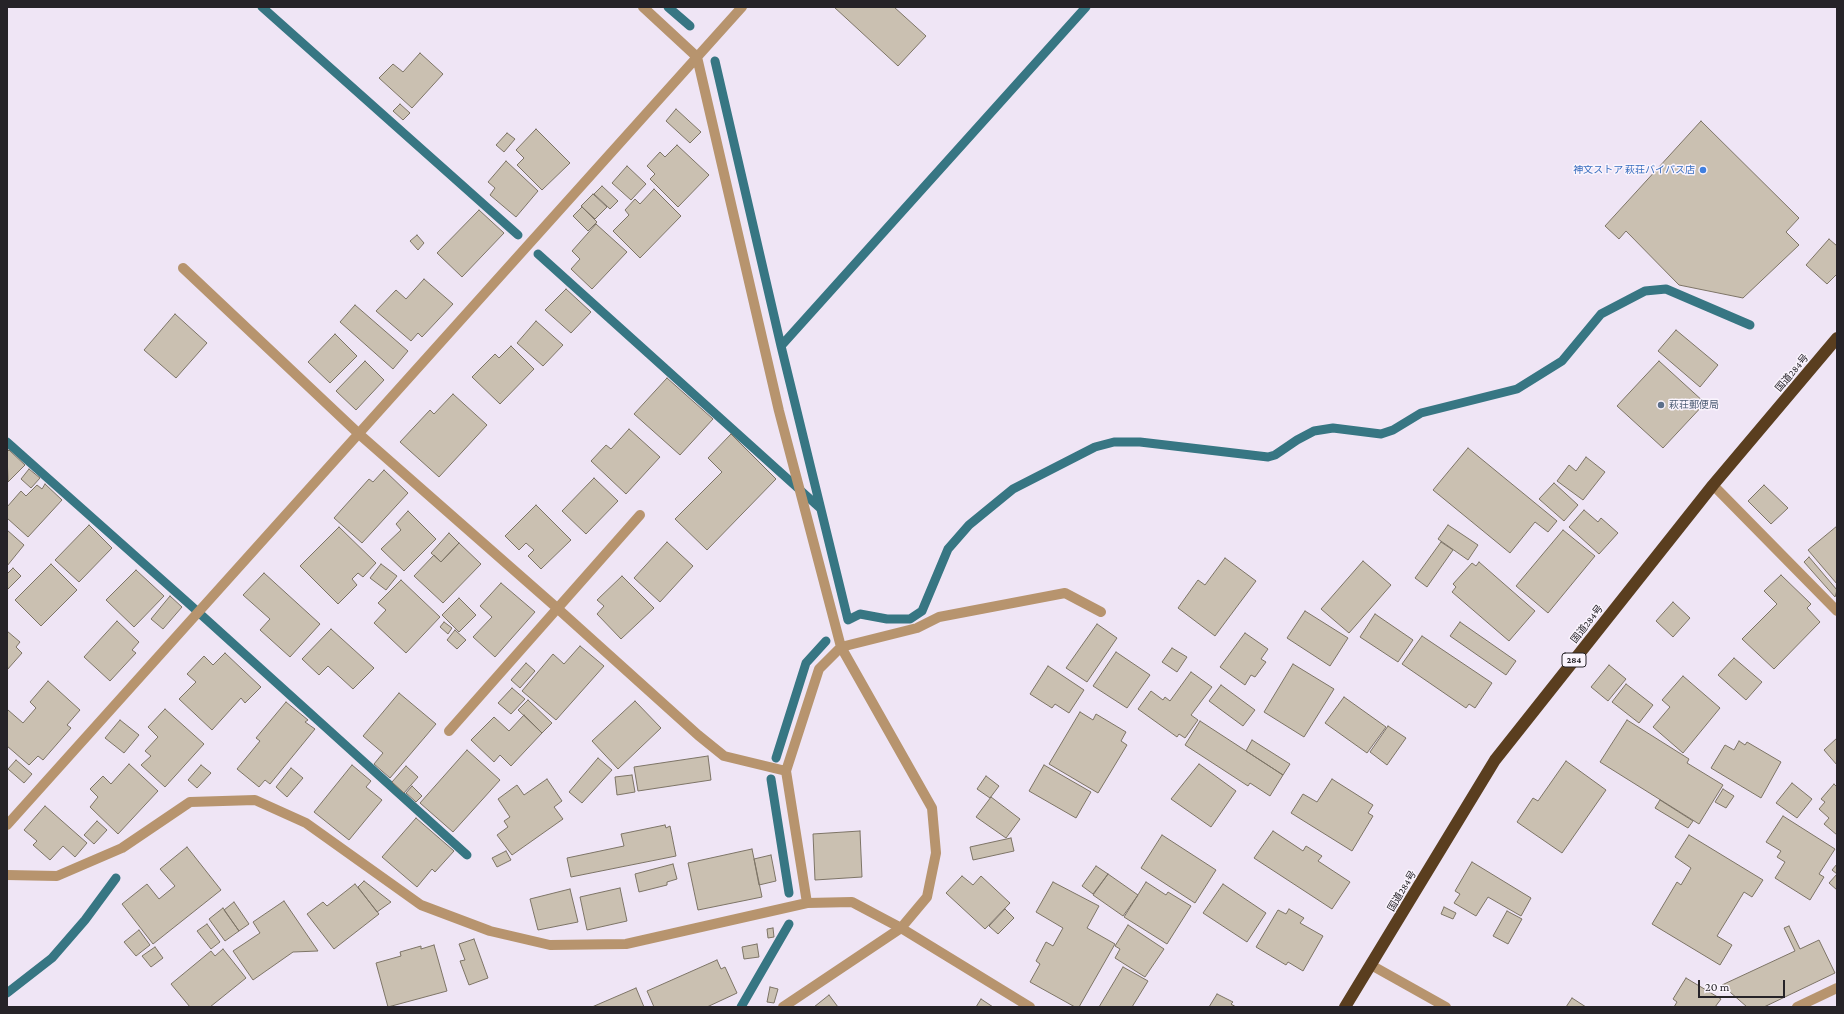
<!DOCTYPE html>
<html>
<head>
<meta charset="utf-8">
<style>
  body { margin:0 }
  #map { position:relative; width:1844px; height:1014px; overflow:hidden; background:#efe5f5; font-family:"Crimson Pro",serif }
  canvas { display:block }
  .frame { position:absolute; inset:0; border:8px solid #262328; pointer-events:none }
  .scale { position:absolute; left:1698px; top:980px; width:87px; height:18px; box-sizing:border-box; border:2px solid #262328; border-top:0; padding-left:5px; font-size:12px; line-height:14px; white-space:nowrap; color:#262328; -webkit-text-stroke:3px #faf4fd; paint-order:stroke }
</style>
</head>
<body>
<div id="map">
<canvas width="1844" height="1014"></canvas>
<div class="frame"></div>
<div class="scale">20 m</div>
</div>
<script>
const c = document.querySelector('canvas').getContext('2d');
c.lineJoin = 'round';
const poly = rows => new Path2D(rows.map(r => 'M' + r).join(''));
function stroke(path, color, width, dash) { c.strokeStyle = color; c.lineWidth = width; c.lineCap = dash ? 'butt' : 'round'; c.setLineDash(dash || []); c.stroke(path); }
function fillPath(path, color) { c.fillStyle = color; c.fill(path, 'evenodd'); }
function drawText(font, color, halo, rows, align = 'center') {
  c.font = font + ' "Crimson Pro","Noto Sans JP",serif'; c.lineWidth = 3; c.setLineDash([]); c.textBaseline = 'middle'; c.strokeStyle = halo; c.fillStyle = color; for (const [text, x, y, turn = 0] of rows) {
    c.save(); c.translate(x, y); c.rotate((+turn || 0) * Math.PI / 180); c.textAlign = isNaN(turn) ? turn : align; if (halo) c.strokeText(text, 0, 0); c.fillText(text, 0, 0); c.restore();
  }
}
const stream = poly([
  [262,7,518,235],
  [668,7,690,26],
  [715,61,781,346,848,620,860,614,887,619,910,619,922,611,948,549,969,525,1013,489,1095,447,1114,442,1140,442,1268,457,1275,455,1297,440,1314,431,1333,428,1381,434,1393,430,1421,413,1517,389,1562,361,1601,314,1645,291,1666,289,1750,325],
  [538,254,820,508],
  [781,346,1086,7],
  [7,442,187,602,467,855],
  [776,758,806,663,826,641],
  [771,779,789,893],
  [7,993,52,958,85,920,116,878],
  [741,1007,789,924]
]);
const building = poly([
  [834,7,894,7,926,36,898,66,834,7],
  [420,53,443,74,412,108,379,78,393,64,403,72,420,53],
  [400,104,410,113,403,120,393,111,400,104],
  [676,109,701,132,690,143,666,121,676,109],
  [1701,121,1799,218,1786,232,1799,245,1743,298,1679,285,1626,231,1619,239,1605,226,1701,121],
  [536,129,570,163,542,190,517,165,524,158,516,150,536,129],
  [507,133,515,139,504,152,496,145,507,133],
  [677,145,709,175,678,207,650,179,655,174,647,166,660,152,665,157,677,145],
  [506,161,538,191,516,217,490,195,495,188,488,182,506,161],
  [627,166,646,184,631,200,612,183,627,166],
  [602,186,618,201,610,209,594,194,602,186],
  [654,189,681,216,640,258,613,231,629,215,625,210,635,199,640,204,654,189],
  [593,194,607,207,595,219,581,206,593,194],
  [582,207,597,222,588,231,573,216,582,207],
  [479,210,504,233,462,277,437,253,479,210],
  [596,224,627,252,592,289,571,269,580,259,572,251,596,224],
  [417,235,424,243,418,250,410,241,417,235],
  [1829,239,1837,246,1837,274,1827,284,1806,265,1829,239],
  [424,279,453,304,422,337,418,333,411,341,376,311,396,290,406,299,424,279],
  [566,289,591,312,571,333,545,310,566,289],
  [355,305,408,351,393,369,340,322,355,305],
  [175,314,207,343,176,378,144,350,175,314],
  [536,321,563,345,543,366,517,343,536,321],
  [1676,330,1718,365,1700,387,1658,351,1676,330],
  [335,334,357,356,330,383,308,362,335,334],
  [511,346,534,369,500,404,472,377,495,354,499,358,511,346],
  [365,361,384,380,356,410,336,391,365,361],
  [1659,361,1705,403,1663,448,1617,406,1659,361],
  [667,378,713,419,680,455,634,414,667,378],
  [453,394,487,425,439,477,400,442,430,410,434,414,453,394],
  [629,429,660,457,626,494,591,461,606,445,611,449,629,429],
  [731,434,776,479,707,550,675,519,722,472,708,458,731,434],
  [1468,448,1557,521,1548,532,1535,522,1510,553,1433,490,1468,448],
  [9,450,25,465,8,482,7,452,9,450],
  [1586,457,1605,472,1583,500,1557,481,1569,465,1576,471,1586,457],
  [29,469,40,478,31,488,21,479,29,469],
  [384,470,408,493,362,543,334,518,369,479,373,482,384,470],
  [594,478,618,501,586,534,562,511,594,478],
  [1554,483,1578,505,1564,521,1539,499,1554,483],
  [45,484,62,500,28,537,7,518,7,507,21,491,26,496,37,485,42,489,45,484],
  [1764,485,1788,508,1771,524,1748,501,1764,485],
  [536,505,571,540,541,569,528,556,534,550,526,543,519,550,505,536,536,505],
  [1584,510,1598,522,1601,518,1618,533,1599,554,1569,527,1584,510],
  [408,511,436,539,404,571,381,549,401,530,396,524,408,511],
  [89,525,112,548,79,582,55,560,89,525],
  [1448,525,1478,545,1468,560,1438,539,1448,525],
  [1837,526,1837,584,1808,550,1837,526],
  [339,527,376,563,363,577,358,573,352,579,357,585,338,604,300,566,339,527],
  [7,530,24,545,7,566,7,530],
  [1563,530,1595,556,1548,613,1516,586,1563,530],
  [449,533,459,543,441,562,431,553,449,533],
  [667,542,693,566,660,602,634,578,667,542],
  [1441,542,1453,550,1427,587,1415,578,1441,542],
  [459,543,481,564,443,603,414,576,434,555,441,562,459,543],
  [1809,557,1837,590,1835,597,1804,562,1809,557],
  [1225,558,1256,581,1215,636,1178,608,1198,580,1205,585,1225,558],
  [1363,561,1391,585,1349,633,1321,609,1363,561],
  [1479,562,1535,611,1509,641,1452,592,1456,587,1453,584,1472,563,1476,566,1479,562],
  [51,564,77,590,41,626,15,600,51,564],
  [381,564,397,576,386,590,370,578,381,564],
  [13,568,21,576,7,590,7,574,13,568],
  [136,570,164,596,134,627,106,600,136,570],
  [264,573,320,624,290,657,260,630,270,619,243,595,264,573],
  [1781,575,1811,604,1807,608,1820,622,1774,669,1742,639,1777,604,1764,591,1781,575],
  [622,576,654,608,621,639,597,614,604,606,597,600,622,576],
  [401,580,440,617,406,653,374,623,386,610,378,603,401,580],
  [501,583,535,612,495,657,473,637,492,617,480,606,501,583],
  [170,596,182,607,163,629,151,619,170,596],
  [459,598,476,615,459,632,442,615,459,598],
  [1673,602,1690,618,1673,637,1656,621,1673,602],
  [1305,611,1348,638,1330,666,1287,638,1305,611],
  [1375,614,1413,640,1398,662,1360,637,1375,614],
  [117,621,139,642,132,650,136,653,110,681,84,657,117,621],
  [444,622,452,628,448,634,440,627,444,622],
  [1460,622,1516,661,1506,675,1450,636,1460,622],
  [1097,624,1117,638,1087,682,1066,668,1097,624],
  [331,629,374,668,353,689,328,666,319,675,302,659,331,629],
  [455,630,466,640,457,649,447,640,455,630],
  [7,631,20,642,16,647,22,653,7,670,7,631],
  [1245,633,1268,649,1261,659,1266,662,1255,677,1251,675,1245,685,1220,667,1245,633],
  [1422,636,1492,683,1475,708,1469,704,1466,708,1402,664,1422,636],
  [580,646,604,666,556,720,522,691,553,654,564,664,580,646],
  [1172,648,1187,657,1177,672,1162,662,1172,648],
  [1116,652,1150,675,1127,708,1093,686,1116,652],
  [225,653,261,687,245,703,241,698,212,730,179,699,196,682,187,674,204,656,213,665,225,653],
  [1734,658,1762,682,1746,700,1718,675,1734,658],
  [526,663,535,671,520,688,511,680,526,663],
  [1293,664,1334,689,1304,737,1264,712,1293,664],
  [1609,665,1626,679,1608,701,1591,687,1609,665],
  [1048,666,1084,690,1069,713,1055,704,1052,708,1030,694,1048,666],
  [1191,672,1212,687,1191,715,1198,720,1185,738,1179,734,1177,737,1138,709,1151,691,1163,700,1165,697,1170,701,1191,672],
  [1683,676,1720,708,1683,753,1653,727,1670,707,1662,700,1683,676],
  [48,681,80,710,67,725,71,728,43,760,38,756,29,765,7,746,7,711,8,710,23,723,36,708,30,702,48,681],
  [1626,684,1653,705,1639,723,1612,702,1626,684],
  [1221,685,1255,710,1243,726,1209,701,1221,685],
  [512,688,525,699,511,714,498,703,512,688],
  [399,693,436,724,390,778,374,764,383,753,363,736,399,693],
  [1344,697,1386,727,1367,753,1325,723,1344,697],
  [528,700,552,723,542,733,518,710,528,700],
  [635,701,661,728,618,769,592,741,635,701],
  [286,702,308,720,305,722,315,729,270,784,265,780,259,787,237,769,260,741,256,738,286,702],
  [165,709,204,744,165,787,141,765,151,756,145,751,158,737,148,727,165,709],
  [1080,712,1093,720,1096,714,1126,732,1121,741,1127,745,1098,793,1049,764,1080,712],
  [524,715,542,733,511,766,500,755,494,762,471,740,494,717,509,731,524,715],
  [120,720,139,735,124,753,105,738,120,720],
  [1627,720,1689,759,1687,763,1723,785,1699,824,1600,762,1627,720],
  [1200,721,1283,775,1270,796,1250,783,1248,786,1185,745,1200,721],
  [1388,726,1406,738,1387,765,1370,752,1388,726],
  [1837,738,1837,765,1824,750,1837,738],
  [1252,740,1290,764,1283,775,1246,751,1252,740],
  [1739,741,1745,745,1747,742,1781,762,1761,798,1711,768,1725,745,1734,750,1739,741],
  [467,750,500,780,453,832,420,803,467,750],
  [708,756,711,780,638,791,634,767,708,756],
  [598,758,612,770,582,803,569,792,598,758],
  [16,760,32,774,24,783,8,769,16,760],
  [1566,761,1606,790,1562,853,1517,822,1533,798,1538,801,1566,761],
  [129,764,158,791,118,834,90,807,98,797,90,789,103,776,111,784,129,764],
  [1199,764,1236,791,1211,827,1171,799,1199,764],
  [201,765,211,773,197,788,188,780,201,765],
  [352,765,371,781,366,787,382,800,349,840,314,812,352,765],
  [1044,765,1091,792,1076,818,1029,791,1044,765],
  [406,766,418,777,404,793,392,782,406,766],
  [291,768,303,778,287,797,276,787,291,768],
  [632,775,635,792,617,795,615,777,632,775],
  [986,776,999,786,990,798,977,789,986,776],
  [547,779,562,801,554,807,563,819,512,855,497,835,508,827,504,821,510,817,498,799,517,785,524,795,547,779],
  [1332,779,1373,805,1368,813,1373,816,1352,851,1291,813,1303,794,1317,802,1332,779],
  [1792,783,1812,799,1797,818,1776,803,1792,783],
  [1834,784,1837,787,1837,835,1824,824,1829,818,1819,809,1825,802,1821,799,1834,784],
  [412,786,422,796,416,802,406,793,412,786],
  [1723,789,1734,796,1726,808,1715,802,1723,789],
  [991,797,1020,819,1006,838,976,817,991,797],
  [1660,800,1693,821,1688,828,1655,808,1660,800],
  [45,806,87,843,75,857,63,846,50,860,33,845,37,841,24,830,45,806],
  [1783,816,1835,849,1819,874,1824,877,1810,900,1775,878,1785,862,1777,857,1781,851,1766,842,1783,816],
  [416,818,454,851,435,872,432,869,417,887,382,857,416,818],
  [97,821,107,830,94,844,84,835,97,821],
  [665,825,666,828,670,826,676,856,571,877,567,858,624,846,621,834,665,825],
  [860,831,862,877,815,880,813,834,860,831],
  [1273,831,1303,851,1306,846,1322,856,1318,861,1350,882,1332,909,1254,858,1273,831],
  [1162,835,1216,870,1195,903,1141,868,1162,835],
  [1689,835,1763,880,1752,897,1744,892,1717,936,1732,945,1720,965,1652,924,1677,882,1681,885,1691,868,1675,857,1689,835],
  [1011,838,1014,851,973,860,970,847,1011,838],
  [187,847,221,890,153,944,122,904,147,884,159,899,175,886,160,869,187,847],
  [752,849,762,897,698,910,688,863,752,849],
  [506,851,511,860,497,867,492,858,506,851],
  [771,855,776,881,759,885,754,859,771,855],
  [1472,862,1531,898,1521,916,1488,897,1476,916,1454,903,1460,894,1455,891,1472,862],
  [673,864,677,879,667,882,667,885,639,892,635,874,673,864],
  [1837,864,1837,890,1829,883,1837,874,1832,870,1837,864],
  [1096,866,1108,874,1093,894,1082,886,1096,866],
  [1108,874,1138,895,1123,916,1093,895,1108,874],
  [962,876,973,885,981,876,1010,903,985,929,946,893,962,876],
  [364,881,391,902,377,912,358,887,364,881],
  [1053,882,1099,906,1087,928,1115,944,1079,1007,1075,1007,1030,982,1040,964,1036,961,1046,942,1053,946,1063,928,1036,912,1053,882],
  [1146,882,1166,895,1168,892,1191,906,1167,944,1124,917,1146,882],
  [355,884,379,914,334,949,307,914,323,902,327,906,355,884],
  [1223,884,1266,913,1247,942,1203,913,1223,884],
  [620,888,627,921,587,930,580,897,620,888],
  [570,889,578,922,538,930,530,899,570,889],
  [284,901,318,951,293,952,253,980,233,951,260,933,253,922,284,901],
  [234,902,249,924,239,931,224,910,234,902],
  [1444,907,1456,913,1453,919,1441,914,1444,907],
  [223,908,239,931,225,941,209,919,223,908],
  [1005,909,1014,918,998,934,989,926,1005,909],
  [1289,909,1304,918,1300,923,1323,936,1303,971,1288,962,1286,965,1256,947,1278,910,1286,914,1289,909],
  [1507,911,1522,919,1508,944,1493,936,1507,911],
  [207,924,220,942,211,949,197,931,207,924],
  [1128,925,1164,949,1145,977,1115,958,1120,949,1115,946,1128,925],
  [1789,926,1800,949,1819,940,1835,973,1764,1007,1747,1007,1722,985,1795,951,1784,928,1789,926],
  [773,928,774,937,768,938,767,929,773,928],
  [139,930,150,945,136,956,124,942,139,930],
  [474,939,488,978,469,985,460,961,465,960,459,944,474,939],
  [757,944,759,957,744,959,742,947,757,944],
  [434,945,447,991,388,1007,376,963,401,956,400,952,421,946,421,949,434,945],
  [155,947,163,958,151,967,142,956,155,947],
  [223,949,246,978,210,1007,190,1007,171,984,211,951,215,956,223,949],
  [717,960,721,969,725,967,737,993,707,1007,654,1007,647,991,717,960],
  [1123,967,1148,981,1132,1007,1099,1007,1123,967],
  [1686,978,1721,999,1715,1007,1674,1007,1677,1002,1673,999,1686,978],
  [770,987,778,989,774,1003,767,1002,770,987],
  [636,988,644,1007,592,1007,636,988],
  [1217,994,1233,1002,1231,1004,1236,1007,1209,1007,1217,994],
  [829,995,838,1007,814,1007,829,995],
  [1572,998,1586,1007,1566,1007,1572,998],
  [981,999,993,1007,976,1007,981,999]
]);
const street = poly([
  [643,7,697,57,779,411,841,647,932,808,936,853,927,897,901,928,783,1007],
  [183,268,359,434,557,608,698,735,724,756,786,771],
  [1713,485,1837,611],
  [449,731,640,515],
  [7,825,742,7],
  [7,875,57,876,122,848,190,802,255,800,306,823,421,905,490,931,550,945,626,944,807,903,852,902,901,928,1030,1007],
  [807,903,786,771,819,669,841,647,917,628,939,617,1065,593,1101,612],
  [1371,965,1446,1007],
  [1797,1007,1837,988]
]);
const highway = poly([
  [1345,1007,1495,760,1713,485,1837,338]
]);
const markers = [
  [1703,170,4,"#3f7fe0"],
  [1661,405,4,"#5c6f8a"]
];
const shields = [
  [1574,660,24]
];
const shieldNames = [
  ["284",1574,660]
];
const shopNames = [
  ["神文ストア 萩荘バイパス店",1695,170]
];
const streetNames = [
  ["国道284号",1792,373,-50],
  ["国道284号",1587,624,-52],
  ["国道284号",1402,891,-59]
];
const serviceNames = [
  ["萩荘郵便局",1669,405]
];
stroke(stream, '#377683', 9);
fillPath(building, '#cac0b1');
stroke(building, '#7d7466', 1);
stroke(street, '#b7946e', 10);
stroke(highway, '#5a3e1f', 12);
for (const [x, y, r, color] of markers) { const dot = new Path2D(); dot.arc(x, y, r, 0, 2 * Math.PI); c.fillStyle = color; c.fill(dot); stroke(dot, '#faf4fd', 1.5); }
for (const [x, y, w] of shields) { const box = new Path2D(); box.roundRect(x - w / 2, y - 7, w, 14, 3); c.fillStyle = '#faf4fd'; c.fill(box); stroke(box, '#262328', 1); }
drawText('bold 9px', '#262328', null, shieldNames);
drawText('10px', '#366cbe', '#faf4fd', shopNames, 'right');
drawText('10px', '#262328', '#faf4fd', streetNames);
drawText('10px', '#4e5e75', '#faf4fd', serviceNames, 'left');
</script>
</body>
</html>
